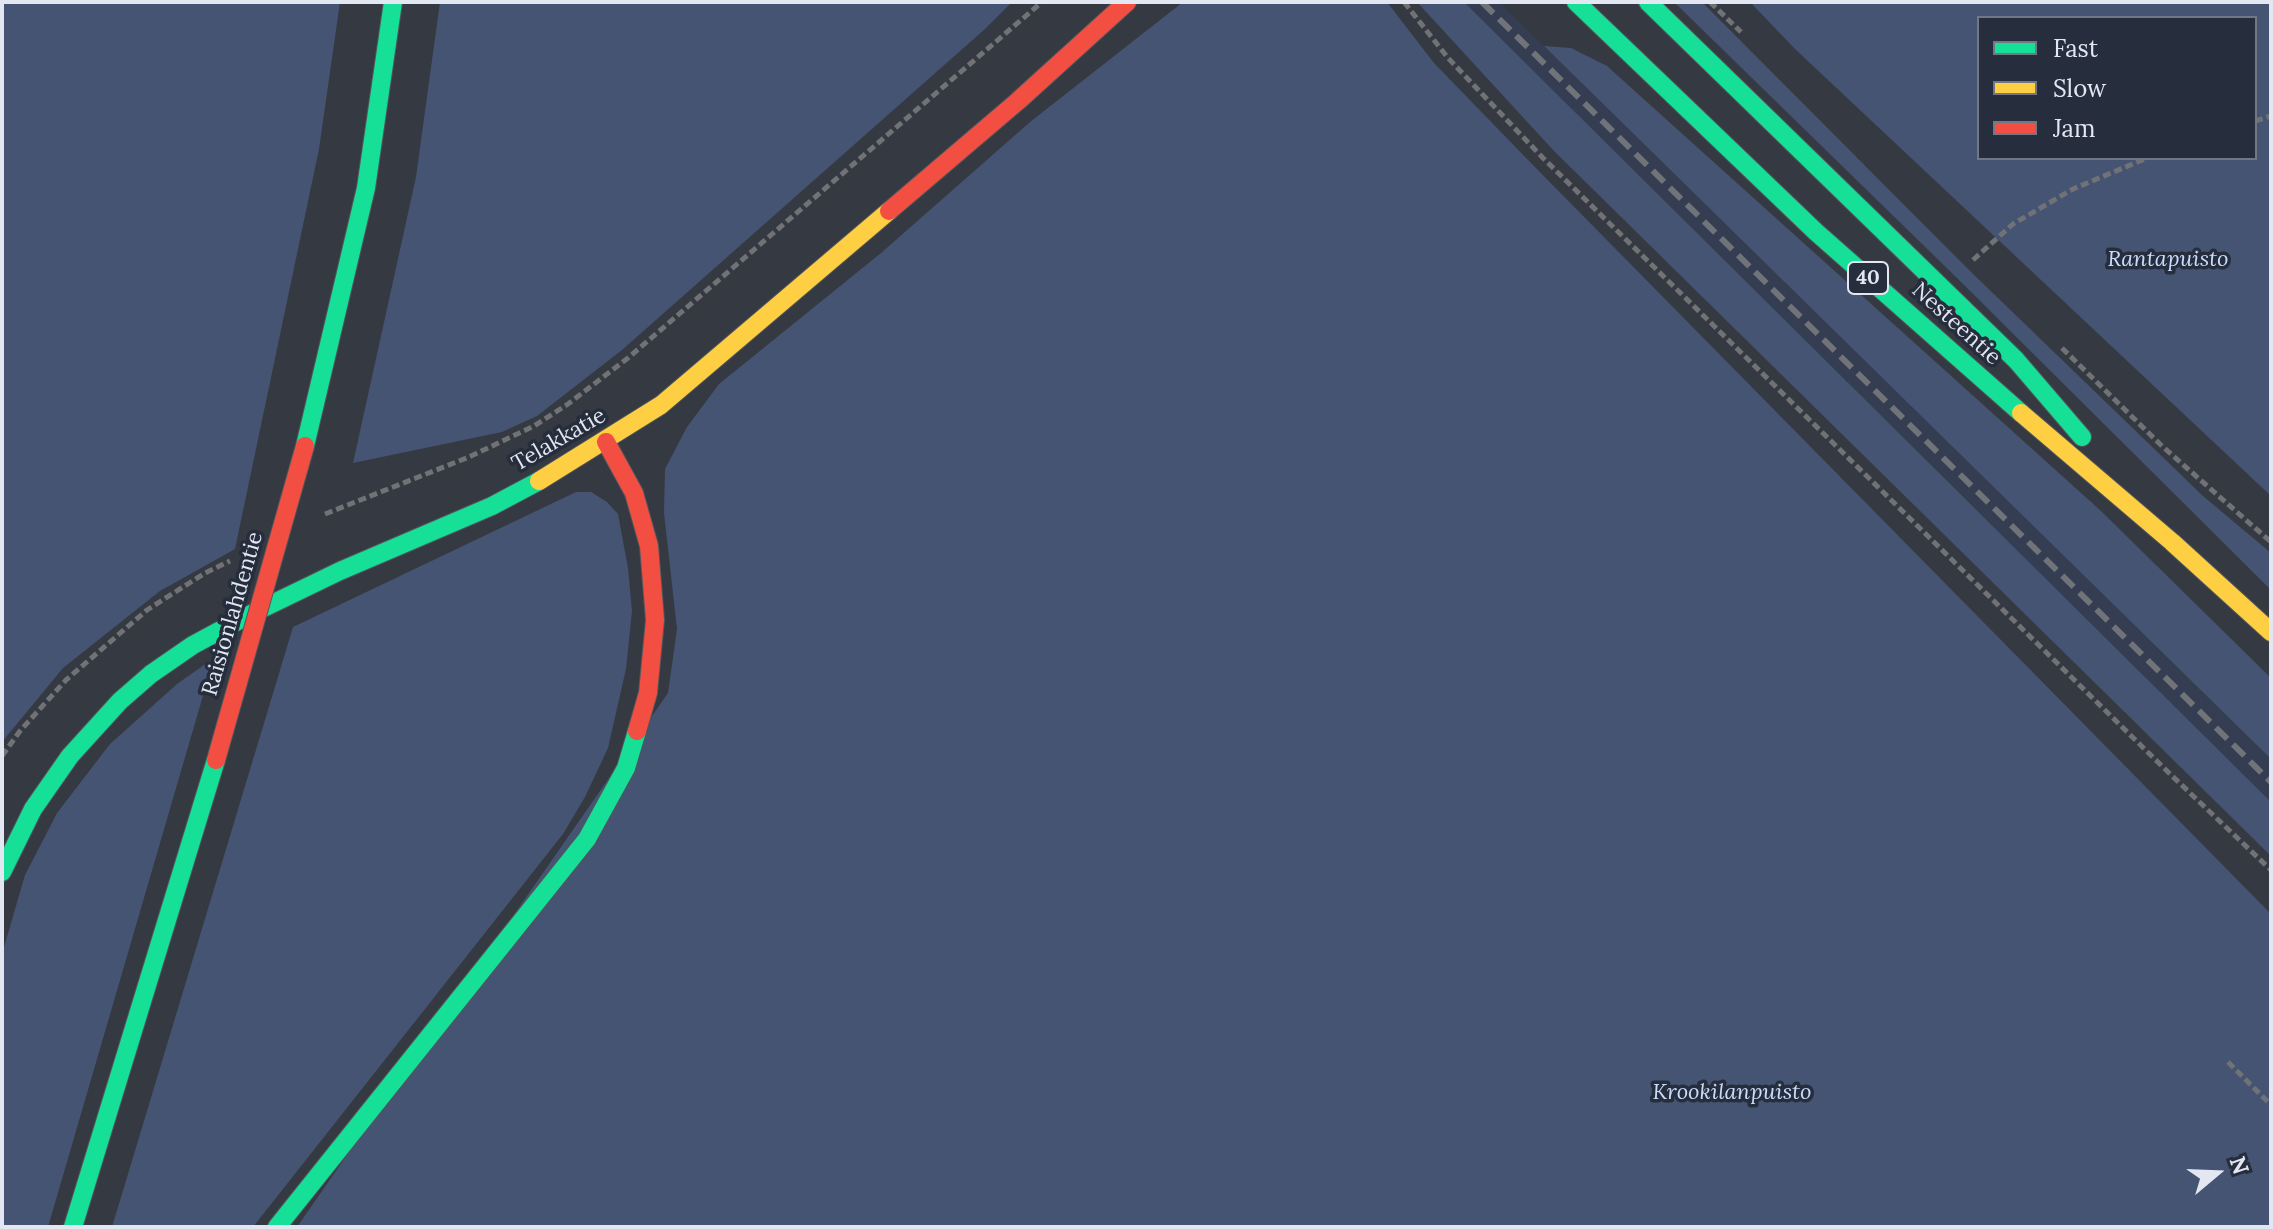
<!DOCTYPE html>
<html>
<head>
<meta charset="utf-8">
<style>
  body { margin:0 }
  #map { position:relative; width:2273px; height:1229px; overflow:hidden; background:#353941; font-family:Lora,serif }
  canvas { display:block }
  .frame { position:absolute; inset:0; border:4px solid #e2e7f1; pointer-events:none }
  .legend { position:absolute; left:1977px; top:16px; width:280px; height:144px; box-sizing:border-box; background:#262d3c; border:2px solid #717784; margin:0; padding:10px 14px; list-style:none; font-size:24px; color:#e2e7f1 }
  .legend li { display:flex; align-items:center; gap:16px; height:40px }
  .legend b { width:40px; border:2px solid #717784 }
  .north { position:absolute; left:2177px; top:1133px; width:80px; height:80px; -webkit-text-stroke:6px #262d3c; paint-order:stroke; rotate:71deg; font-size:22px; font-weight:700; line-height:32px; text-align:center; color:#e2e7f1 }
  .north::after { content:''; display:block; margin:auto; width:28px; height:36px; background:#e2e7f1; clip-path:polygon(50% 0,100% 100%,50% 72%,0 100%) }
</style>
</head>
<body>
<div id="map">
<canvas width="2273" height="1229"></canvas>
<div class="frame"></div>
<ul class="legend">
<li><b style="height:10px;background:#16e098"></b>Fast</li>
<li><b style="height:10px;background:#ffcf43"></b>Slow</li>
<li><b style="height:10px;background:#f24e42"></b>Jam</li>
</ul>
<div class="north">N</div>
</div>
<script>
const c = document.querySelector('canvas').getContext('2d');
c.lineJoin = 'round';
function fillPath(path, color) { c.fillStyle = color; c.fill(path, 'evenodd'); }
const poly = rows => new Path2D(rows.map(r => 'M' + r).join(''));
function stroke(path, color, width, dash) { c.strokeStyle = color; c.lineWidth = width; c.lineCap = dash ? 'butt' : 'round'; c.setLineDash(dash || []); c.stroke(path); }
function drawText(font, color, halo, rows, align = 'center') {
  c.font = font + ' Lora,serif'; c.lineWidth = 7; c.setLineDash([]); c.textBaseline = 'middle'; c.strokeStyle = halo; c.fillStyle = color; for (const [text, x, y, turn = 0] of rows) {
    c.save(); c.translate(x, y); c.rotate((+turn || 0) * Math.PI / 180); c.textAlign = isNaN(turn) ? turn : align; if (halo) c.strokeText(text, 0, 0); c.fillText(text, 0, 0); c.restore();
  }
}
const built = poly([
  [1464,2,1499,2,2271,759,2271,802]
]);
const green = poly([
  [2,2,340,2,319,149,235,549,160,591,63,668,2,742],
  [440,2,1012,2,985,29,622,350,537,416,502,432,353,463,416,177],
  [1183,2,1387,2,1434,63,1529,161,2271,914,2271,1227,297,1227,668,693,677,629,664,513,665,469,687,427,719,384,881,253,1030,122],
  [1417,2,1464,2,2271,802,2271,856,1554,151],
  [1674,2,1702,2,1968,269,2203,496,2271,553,2271,590,1958,279],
  [1750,2,2271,2,2271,496,1795,49],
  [1979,18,2255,18,2255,158,1979,158],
  [1544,46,1571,48,1607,66,2100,510,2271,678,2271,759],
  [576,492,591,492,607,502,618,514,628,568,632,611,626,669,608,748,585,797,563,834,253,1227,112,1227,293,627],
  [214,658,48,1227,2,1227,2,954,25,875,57,813,110,744,177,684]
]);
const path = poly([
  [1404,2,1448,58,1543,158,2169,773,2271,870],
  [1710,2,1741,32],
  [2255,121,2271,116],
  [1973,260,2013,224,2073,189,2147,158],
  [2062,348,2163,447,2271,542],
  [325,514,469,457,534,426,568,404,628,358,1042,2],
  [2,756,20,731,66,680,147,610,205,573,230,561],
  [2228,1062,2271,1105]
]);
const fast = poly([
  [1576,2,1816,232,2021,413],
  [1648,2,2016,360,2082,437],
  [305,446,366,188,393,2],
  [2,872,33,809,70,756,120,701,151,674,193,645,247,616,340,571,492,506,539,481],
  [73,1227,216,760],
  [277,1227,587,839,626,768,637,731]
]);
const slow = poly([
  [2021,413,2172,542,2271,632],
  [539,481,661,405,889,211]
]);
const jam = poly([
  [889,211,1018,101,1127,2],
  [606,442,634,493,649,546,655,620,648,693,637,731]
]);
const rail = poly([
  [1482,2,2271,782]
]);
const jamBridge = poly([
  [216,760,305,446]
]);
const shields = [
  [1868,278,40]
];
const shieldNames = [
  ["40",1868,278]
];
const parkNames = [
  ["Rantapuisto",2168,260],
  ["Krookilanpuisto",1732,1093]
];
const streetNames = [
  ["Nesteentie",1956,324,42],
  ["Telakkatie",559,440,-30],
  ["Raisionlahdentie",233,614,-74]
];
fillPath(built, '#343d51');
fillPath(green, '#455472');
stroke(fast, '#52565c', 20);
stroke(slow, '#52565c', 20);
stroke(jam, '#52565c', 20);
stroke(path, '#707276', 5, [8, 4]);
stroke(fast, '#16e098', 18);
stroke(slow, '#ffcf43', 18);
stroke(jam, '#f24e42', 18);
stroke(rail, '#707377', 6, [16, 8]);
stroke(jamBridge, '#52565c', 20, []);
stroke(jamBridge, '#f24e42', 18);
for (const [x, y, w] of shields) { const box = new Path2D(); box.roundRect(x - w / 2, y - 16, w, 32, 6); c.fillStyle = '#262d3c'; c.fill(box); stroke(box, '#e2e7f1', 2); }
drawText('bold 20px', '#e2e7f1', null, shieldNames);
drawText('italic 22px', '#cadbfc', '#262d3c', parkNames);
drawText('22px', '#e2e7f1', '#262d3c', streetNames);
</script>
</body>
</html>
